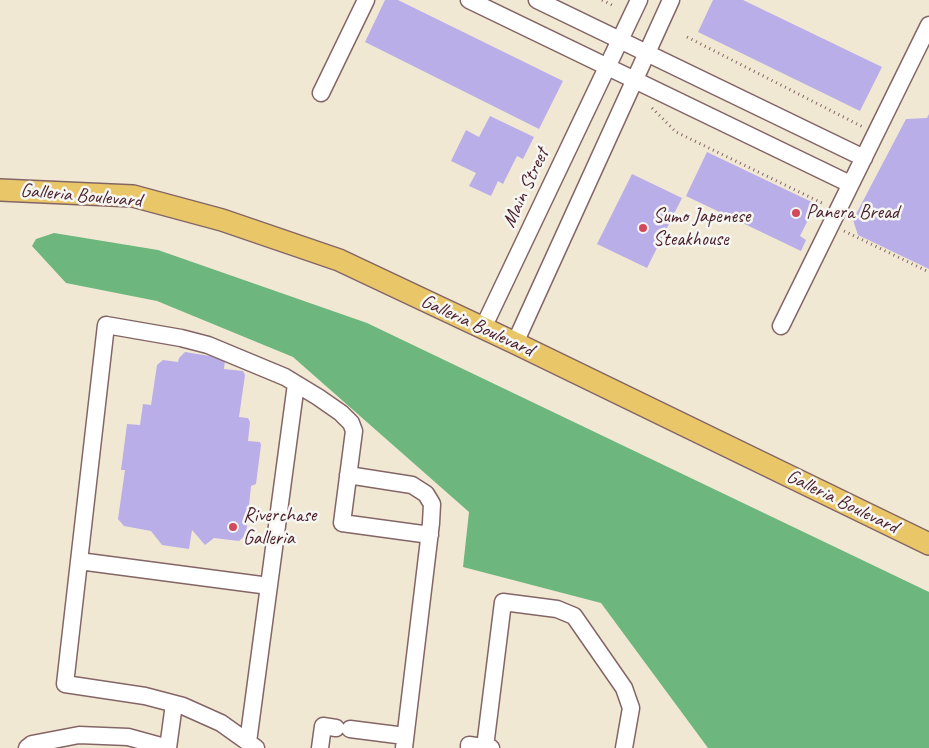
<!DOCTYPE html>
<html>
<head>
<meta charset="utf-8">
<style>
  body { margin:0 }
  canvas { display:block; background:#f1e8d3 }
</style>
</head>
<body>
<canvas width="929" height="748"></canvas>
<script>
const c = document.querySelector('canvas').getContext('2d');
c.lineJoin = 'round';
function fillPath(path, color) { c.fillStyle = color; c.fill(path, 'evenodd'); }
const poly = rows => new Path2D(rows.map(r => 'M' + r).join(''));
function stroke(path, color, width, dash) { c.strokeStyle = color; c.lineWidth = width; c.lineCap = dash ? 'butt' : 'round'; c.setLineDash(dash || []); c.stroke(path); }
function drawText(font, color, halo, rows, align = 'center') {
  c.font = font + ' Caveat,sans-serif'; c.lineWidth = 5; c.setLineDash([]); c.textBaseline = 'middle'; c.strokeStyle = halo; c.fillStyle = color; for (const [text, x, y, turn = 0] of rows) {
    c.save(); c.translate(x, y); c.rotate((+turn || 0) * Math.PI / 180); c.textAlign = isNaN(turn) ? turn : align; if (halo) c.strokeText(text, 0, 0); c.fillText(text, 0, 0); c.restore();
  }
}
const forest = poly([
  [54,233,158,250,367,323,929,592,929,748,708,748,601,603,463,567,469,512,293,357,157,301,66,283,32,246,36,239]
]);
const building = poly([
  [385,0,398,0,563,81,539,129,365,42],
  [713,0,743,0,882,67,860,111,698,32],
  [929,114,929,269,858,235,853,220,906,119,927,118],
  [490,116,534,137,523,159,517,156,503,184,498,181,491,196,469,186,476,173,451,161,466,130,479,137],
  [707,152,816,204,800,236,806,240,801,251,686,196],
  [632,174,682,198,647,268,597,244],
  [185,352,222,358,225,361,224,369,243,371,245,375,239,417,248,418,250,422,248,441,260,442,261,445,256,484,251,486,246,535,239,541,214,538,205,545,192,530,189,549,162,545,151,531,124,526,118,519,125,470,121,470,127,424,140,425,143,404,151,405,157,365,163,360,178,362,179,358]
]);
const path = poly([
  [602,0,612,5],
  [687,37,863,127],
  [652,108,676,132,824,204],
  [844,231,929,272]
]);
const minor = poly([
  [469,0,850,184],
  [537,0,864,158],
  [321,93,366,0],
  [781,326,929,25],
  [483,328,639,0],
  [515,343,671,0],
  [348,475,412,485,426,494,432,504,431,523,404,748],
  [79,561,269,586],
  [350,729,405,736],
  [248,742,296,384],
  [485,747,503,602,557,609,574,616,624,688,631,708,624,748],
  [27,748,32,744,79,735,128,737,168,748],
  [168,748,174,704],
  [256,748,221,723,183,706,145,696,65,684,106,325,181,338,208,345,285,377,318,397,341,413,351,423,354,431,342,523,430,535],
  [320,748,323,726,336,728],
  [469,748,469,745,491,748]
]);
const major = poly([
  [0,190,133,196,222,220,339,260,515,343,929,544]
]);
const markers = [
  [796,213,5,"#d1495b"],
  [643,228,5,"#d1495b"],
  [233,527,5,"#d1495b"]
];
const streetNames = [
  ["Main Street",526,188,-65],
  ["Galleria Boulevard",81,196,5],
  ["Galleria Boulevard",477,326,25],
  ["Galleria Boulevard",842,502,26]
];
const poiNames = [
  ["Panera Bread",806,213],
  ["Sumo Japenese",653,217],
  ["Steakhouse",653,240],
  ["Riverchase",243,516],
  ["Galleria",243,539]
];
fillPath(forest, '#6db67e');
fillPath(building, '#baaee9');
stroke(minor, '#846566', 19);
stroke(major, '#846566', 24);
stroke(path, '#846566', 3, [1, 4]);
stroke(minor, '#fff', 16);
stroke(major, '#e9c769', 21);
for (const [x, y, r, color] of markers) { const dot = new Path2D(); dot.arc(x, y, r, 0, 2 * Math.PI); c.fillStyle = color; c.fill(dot); stroke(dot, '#f6f6f2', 2); }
drawText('20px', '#4a1f2b', '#f6f6f2', streetNames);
drawText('20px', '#4a1f2b', '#f6f6f2', poiNames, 'left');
</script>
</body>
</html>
